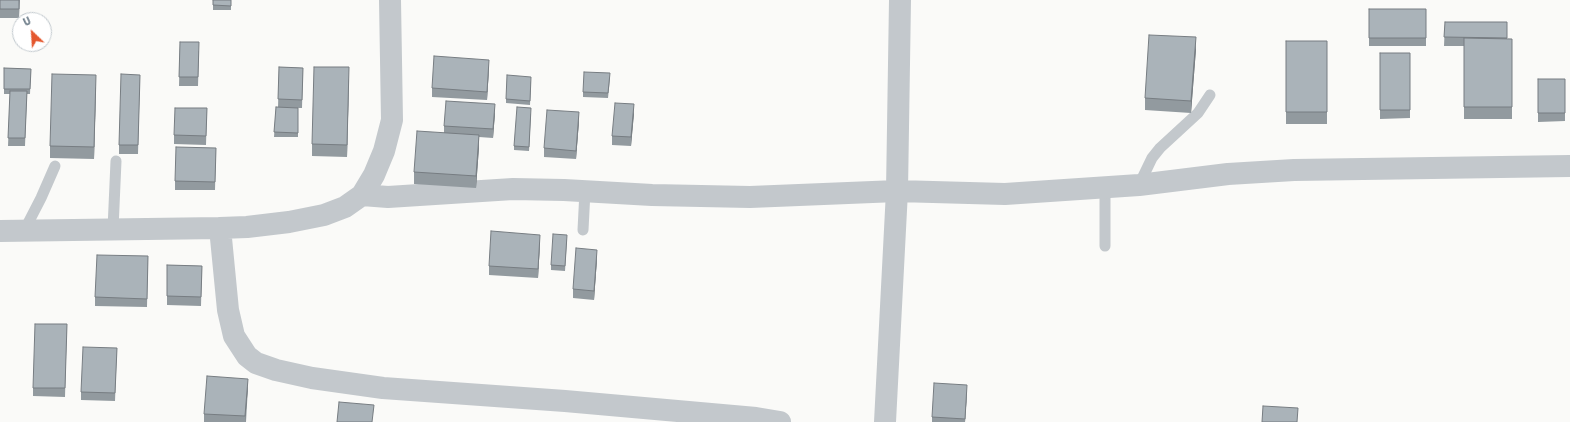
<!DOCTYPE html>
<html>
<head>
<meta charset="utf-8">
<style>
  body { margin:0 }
  #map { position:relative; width:1570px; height:422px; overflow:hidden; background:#fafaf8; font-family:"Source Sans 3",sans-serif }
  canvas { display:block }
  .north { position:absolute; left:12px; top:12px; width:40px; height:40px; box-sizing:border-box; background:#fff; border:1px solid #c1c8cd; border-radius:50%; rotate:335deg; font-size:11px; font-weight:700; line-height:16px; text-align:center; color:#657683 }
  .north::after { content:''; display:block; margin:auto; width:14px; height:18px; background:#e4572e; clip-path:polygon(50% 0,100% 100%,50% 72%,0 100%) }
</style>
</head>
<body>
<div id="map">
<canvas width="1570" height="422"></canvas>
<div class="north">U</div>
</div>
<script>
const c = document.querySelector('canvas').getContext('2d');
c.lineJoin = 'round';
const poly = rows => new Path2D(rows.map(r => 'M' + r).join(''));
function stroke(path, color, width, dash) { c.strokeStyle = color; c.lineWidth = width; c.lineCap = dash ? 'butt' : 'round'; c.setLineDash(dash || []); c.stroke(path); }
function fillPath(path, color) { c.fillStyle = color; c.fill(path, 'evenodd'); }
const lane = poly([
  [1139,185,1152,158,1160,148,1198,113,1210,95],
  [113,229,116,161],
  [583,230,585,191],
  [24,231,41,198,55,166],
  [1105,246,1105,187]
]);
const street = poly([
  [362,195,388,197,513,189,564,190,652,195,750,197,897,191,1005,194,1139,185,1228,174,1294,170,1570,166],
  [220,228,228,310,234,336,247,356,256,363,276,370,312,378,383,388,565,401,756,418,780,422],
  [0,231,220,228,247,227,289,222,324,215,345,207,362,195,374,175,384,151,392,120,390,0],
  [885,422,897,191,900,0]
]);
const wall = poly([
  [0,0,20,0,19,18,0,18],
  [213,0,231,0,231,10,213,10],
  [1369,9,1426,9,1426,46,1369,46],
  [1445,22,1507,22,1507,39,1512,39,1512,119,1464,119,1464,46,1444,46],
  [1286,41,1327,41,1327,124,1286,124],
  [180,42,199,51,198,86,179,86],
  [1196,49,1191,113,1145,110,1145,98],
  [1380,53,1410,53,1410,118,1380,119],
  [279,67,303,68,302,108,298,108,298,137,274,137,276,107,278,108],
  [4,68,31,69,30,94,27,94,25,146,8,146,10,94,4,94],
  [489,68,487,100,432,97,432,88],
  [140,75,138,154,119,154,119,145],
  [610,78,608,98,583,97,583,92],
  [349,79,347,157,312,156,312,144],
  [1538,79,1565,79,1565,121,1538,122],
  [531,81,530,105,506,103,506,99],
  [96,87,94,159,50,158,50,146],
  [207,108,206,145,174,144,174,135],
  [495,113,493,138,479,137,479,147,476,188,414,184,414,172,444,133,444,126],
  [531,113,529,151,514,150,514,146],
  [634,113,631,146,612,145,612,136],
  [579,121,576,159,544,157,544,148],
  [216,148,215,190,175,190,175,181],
  [567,239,565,271,551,270,551,265],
  [540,243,538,278,489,275,489,266],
  [148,256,147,307,95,306,95,297],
  [597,259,594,300,573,298,573,289],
  [167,265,202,266,201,306,167,305],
  [67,324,65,397,33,396,33,388],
  [117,348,115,401,81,400,81,392],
  [248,387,246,422,204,422,204,414],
  [967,393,965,422,932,422,932,417]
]);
const shadedWall = poly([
  [1196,37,1196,49,1191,113,1191,101],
  [489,60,489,68,487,100,487,92],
  [349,67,349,79,347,157,347,145],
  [96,75,96,87,94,159,94,147],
  [495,104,495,113,493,138,493,129],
  [634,104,634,113,631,146,631,137],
  [579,112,579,121,576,159,576,151],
  [479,135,479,147,476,188,476,176],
  [540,235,540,243,538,278,538,269],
  [597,250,597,259,594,300,594,291],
  [248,379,248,387,245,422,245,416],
  [967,385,967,393,965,422,965,419]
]);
const building = poly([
  [0,0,19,0,19,9,0,9,0,0],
  [213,0,231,0,231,6,213,5,213,0],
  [1369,9,1426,9,1426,38,1369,38,1369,9],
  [1445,22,1507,22,1507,38,1444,37,1445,22],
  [1149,35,1196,37,1191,101,1145,98,1149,35],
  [1464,38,1512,39,1512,107,1464,107,1464,38],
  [1286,41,1327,41,1327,112,1286,112,1286,41],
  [180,42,199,42,198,77,179,77,180,42],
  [1380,53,1410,53,1410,110,1380,110,1380,53],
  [434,56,489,60,487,92,432,88,434,56],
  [279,67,303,68,302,100,278,99,279,67],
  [314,67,349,67,347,145,312,144,314,67],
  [4,68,31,69,30,89,4,89,4,68],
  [584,72,610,73,608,93,583,92,584,72],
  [52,74,96,75,94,147,50,146,52,74],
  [121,74,140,75,138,145,119,145,121,74],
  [507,75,531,77,530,101,506,99,507,75],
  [1538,79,1565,79,1565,113,1538,113,1538,79],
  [10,91,27,91,25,138,8,138,10,91],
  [446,101,495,104,493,129,444,126,446,101],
  [615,103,634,104,631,137,612,136,615,103],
  [276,107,298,108,298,133,274,132,276,107],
  [517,107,531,108,529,147,514,146,517,107],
  [175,108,207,108,206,136,174,135,175,108],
  [547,110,579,112,576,151,544,148,547,110],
  [417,131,479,135,476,176,414,172,417,131],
  [176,147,216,148,215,182,175,181,176,147],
  [491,231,540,235,538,269,489,266,491,231],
  [553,234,567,235,565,266,551,265,553,234],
  [576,248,597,250,594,291,573,289,576,248],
  [97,255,148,256,147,299,95,297,97,255],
  [167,265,202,266,201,297,167,296,167,265],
  [35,324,67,324,65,388,33,388,35,324],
  [83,347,117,348,115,393,81,392,83,347],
  [207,376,248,379,245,416,204,414,207,376],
  [934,383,967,385,965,419,932,417,934,383],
  [339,402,374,405,372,422,337,422,339,402],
  [1263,406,1298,408,1297,422,1262,422,1263,406]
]);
stroke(lane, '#c3c8cc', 11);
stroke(street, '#c3c8cc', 22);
fillPath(wall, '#929a9f');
fillPath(shadedWall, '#777d82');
fillPath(building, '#aab3b9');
stroke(building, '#777d82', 1);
</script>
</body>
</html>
